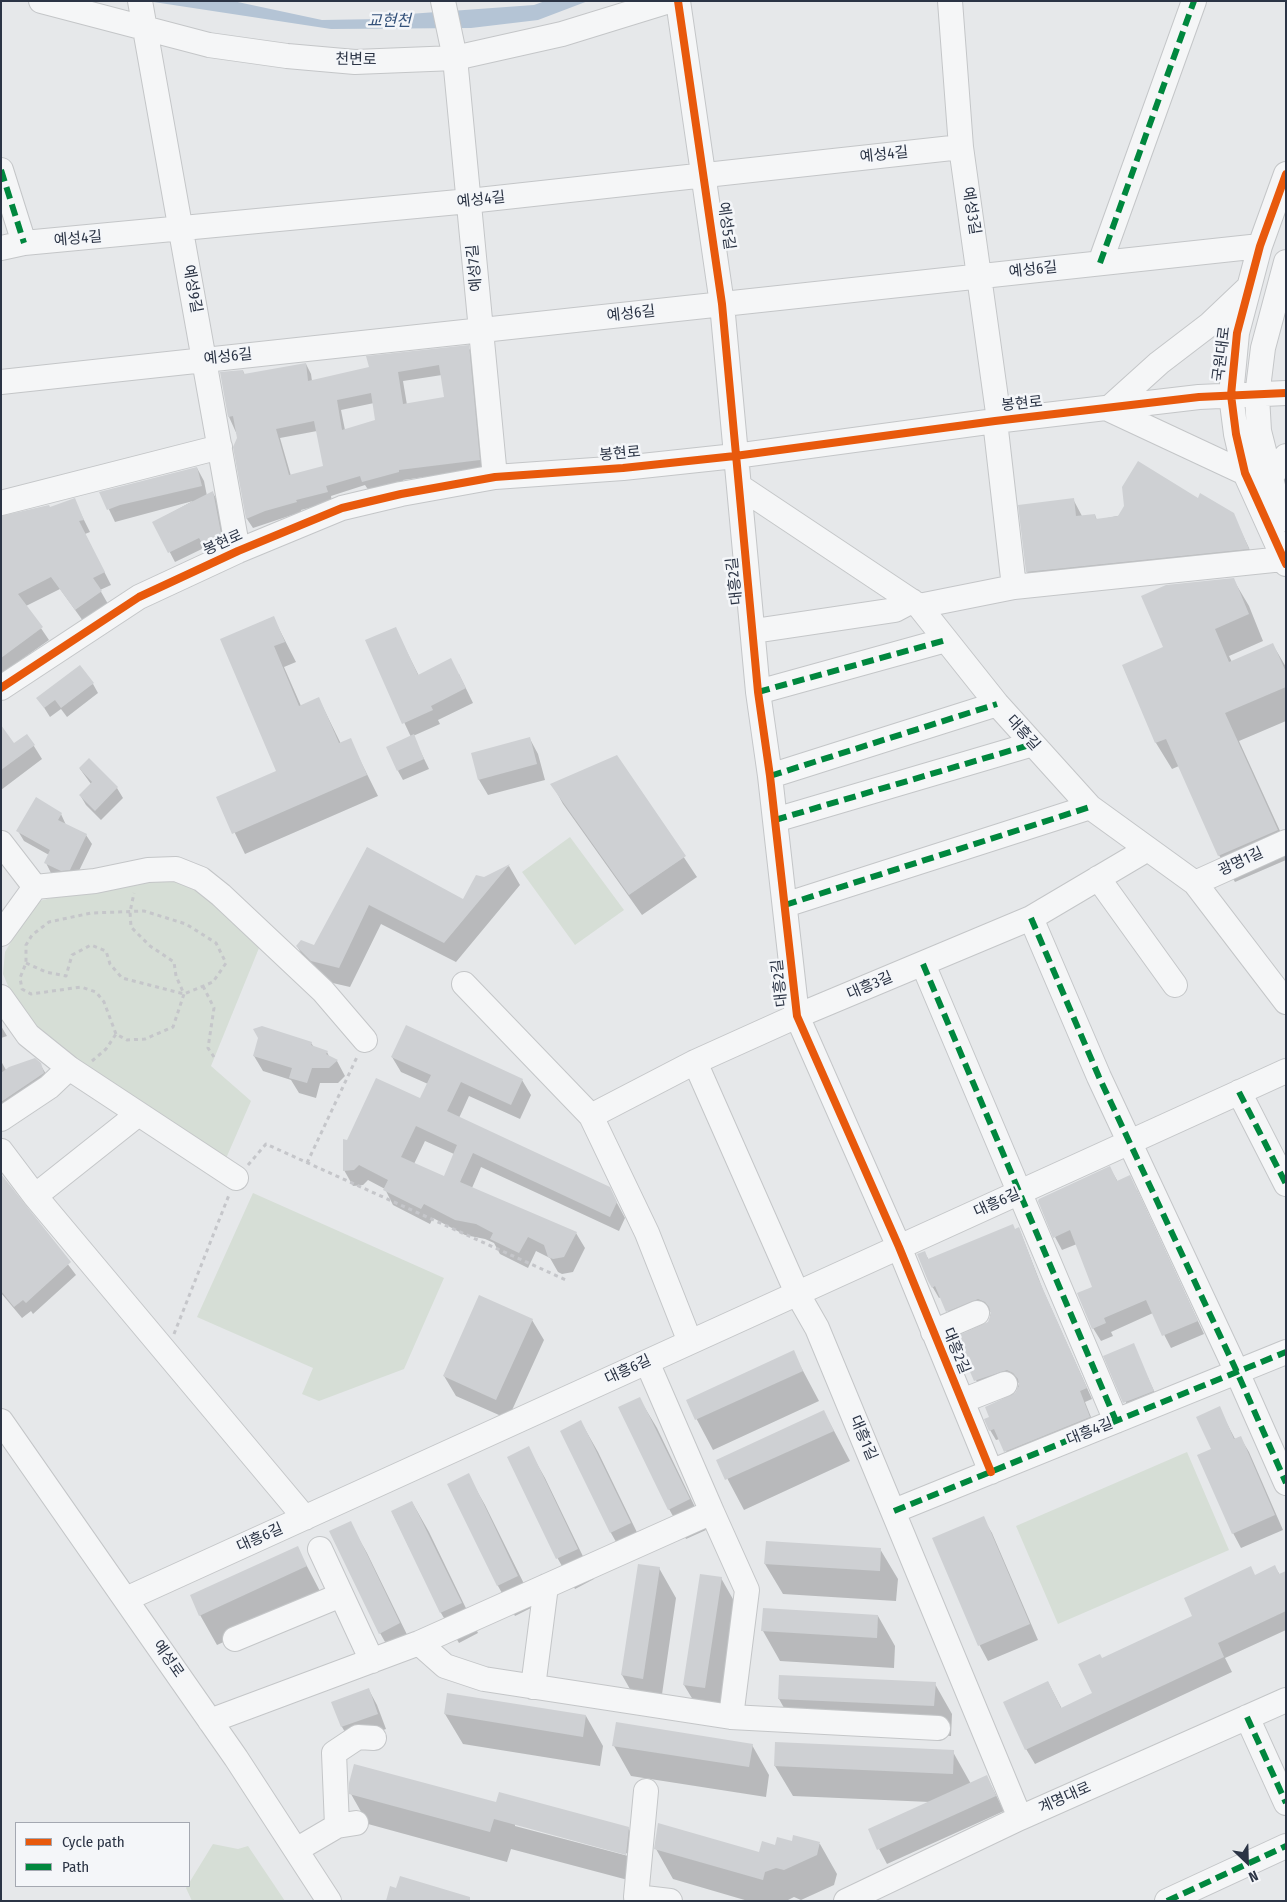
<!DOCTYPE html>
<html>
<head>
<meta charset="utf-8">
<style>
  body { margin:0 }
  #map { position:relative; width:1287px; height:1902px; overflow:hidden; background:#e6e8ea; font-family:"Fira Sans Condensed",sans-serif }
  canvas { display:block }
  .frame { position:absolute; inset:0; border:2px solid #2b3445; pointer-events:none }
  .legend { position:absolute; left:15px; top:1822px; width:175px; height:65px; box-sizing:border-box; background:#f4f6f9; border:1px solid #a4a8b1; margin:0; padding:6px 9px; list-style:none; font-size:15px; color:#2b3445 }
  .legend li { display:flex; align-items:center; gap:10px; height:25px }
  .legend b { width:25px; border:1px solid #a4a8b1 }
  .north { position:absolute; left:1222px; top:1837px; width:50px; height:50px; -webkit-text-stroke:4px #f4f6f9; paint-order:stroke; rotate:156deg; font-size:14px; font-weight:700; line-height:20px; text-align:center; color:#2b3445 }
  .north::after { content:''; display:block; margin:auto; width:18px; height:22px; background:#2b3445; clip-path:polygon(50% 0,100% 100%,50% 72%,0 100%) }
</style>
</head>
<body>
<div id="map">
<canvas width="1287" height="1902"></canvas>
<div class="frame"></div>
<ul class="legend">
<li><b style="height:6px;background:#e8590c"></b>Cycle path</li>
<li><b style="height:6px;background:#00873e"></b>Path</li>
</ul>
<div class="north">N</div>
</div>
<script>
const c = document.querySelector('canvas').getContext('2d');
c.lineJoin = 'round';
function fillPath(path, color) { c.fillStyle = color; c.fill(path, 'evenodd'); }
const poly = rows => new Path2D(rows.map(r => 'M' + r).join(''));
function stroke(path, color, width, dash) { c.strokeStyle = color; c.lineWidth = width; c.lineCap = dash ? 'butt' : 'round'; c.setLineDash(dash || []); c.stroke(path); }
function drawText(font, color, halo, rows, align = 'center') {
  c.font = font + ' "Fira Sans Condensed","Noto Sans KR",sans-serif'; c.lineWidth = 5; c.setLineDash([]); c.textBaseline = 'middle'; c.strokeStyle = halo; c.fillStyle = color; for (const [text, x, y, turn = 0] of rows) {
    c.save(); c.translate(x, y); c.rotate((+turn || 0) * Math.PI / 180); c.textAlign = isNaN(turn) ? turn : align; if (halo) c.strokeText(text, 0, 0); c.fillText(text, 0, 0); c.restore();
  }
}
const green = poly([
  [570,837,624,910,575,945,522,872],
  [173,877,207,892,259,948,211,1066,251,1101,224,1163,49,1043,17,1007,3,974,5,952,35,902,68,894],
  [253,1193,444,1278,404,1369,319,1401,302,1394,313,1368,197,1317],
  [1187,1452,1229,1550,1058,1624,1016,1526],
  [213,1844,238,1849,248,1846,285,1901,192,1901,186,1888]
]);
const water = poly([
  [147,1,233,1,322,20,381,19,409,14,534,5,545,1,588,1,538,20,471,28,331,29]
]);
const shadow = poly([
  [468,347,474,356,484,469,403,480,404,482,369,491,365,485,331,496,332,502,301,510,301,512,253,528,247,519,235,447,239,439,229,417,243,371,245,375,306,364,311,374,312,381],
  [442,375,446,398,407,405,403,381],
  [374,403,377,420,345,430,341,410],
  [317,431,324,467,291,476,280,438],
  [197,468,204,481,207,496,213,493,218,502,226,543,208,552,206,547,175,562,154,522,193,501,115,522,101,493],
  [1073,499,1082,516,1095,515,1097,520,1198,500,1233,514,1256,563,1036,586,1027,572],
  [74,500,90,532,85,534,111,585,100,590,108,604,83,621,60,589,26,606,49,640,1,674,1,517,50,509],
  [1233,579,1249,606,1263,641,1229,656,1232,662,1273,645,1286,667,1286,721,1239,741,1286,844,1286,860,1235,882,1219,855,1179,766,1172,769,1156,743,1123,666,1164,648],
  [273,617,296,662,284,667,301,706,319,699,341,744,350,740,378,796,245,854,218,798,278,771,222,639],
  [395,628,419,676,459,674,473,703,438,720,440,724,413,736,429,769,403,780,398,771,411,737,366,641],
  [93,684,98,693,67,717,61,709,50,717,38,698],
  [1,733,14,745,27,735,42,759,1,790],
  [530,739,538,754,545,780,488,795,479,780,472,754],
  [617,757,697,877,642,915,563,804,552,784],
  [89,760,117,788,123,798,101,820,86,805,80,795,91,784,80,769],
  [61,814,66,825,86,835,92,844,75,879,67,880,51,873,46,863,49,855,24,841,18,831],
  [367,848,464,901,484,879,509,866,520,885,456,962,381,924,350,987,324,981,309,967,297,946,315,946],
  [1,1026,7,1036,1,1038],
  [259,1038,311,1043,314,1047,327,1052,330,1058,337,1061,345,1076,338,1083,320,1083,316,1098,299,1093,291,1080,263,1071,254,1056],
  [392,1057,522,1080,531,1095,520,1119,469,1096,459,1118,609,1188,625,1218,619,1231,481,1167,472,1188,576,1233,585,1248,573,1272,562,1274,558,1272,550,1258,536,1251,528,1268,500,1254,494,1243,485,1239,465,1235,433,1218,430,1224,393,1205,385,1189,368,1180,363,1185,353,1186,344,1170,347,1142,420,1100,428,1084,401,1072],
  [425,1141,454,1154,445,1177,414,1164],
  [1,1061,6,1070,40,1064,46,1074,1,1116],
  [1110,1168,1118,1182,1137,1190,1204,1334,1171,1348,1153,1313,1111,1332,1113,1336,1101,1341,1093,1328,1093,1288,1077,1244,1062,1250,1055,1237],
  [1,1176,76,1275,33,1314,31,1311,22,1318,1,1293],
  [1019,1228,1043,1290,1092,1399,1085,1402,1095,1427,1011,1461,1000,1439,996,1440,990,1430,991,1418,1016,1394,1019,1383,1013,1380,981,1391,957,1338,989,1322,991,1312,985,1309,953,1321,941,1297,939,1298,929,1281,924,1252,929,1260],
  [532,1320,544,1340,508,1419,456,1396,444,1376],
  [1133,1345,1161,1406,1133,1418,1105,1356],
  [793,1352,819,1401,713,1450,687,1401],
  [639,1398,657,1428,706,1530,686,1539,669,1509],
  [1219,1408,1235,1439,1240,1437,1249,1452,1283,1530,1241,1548,1233,1533,1212,1449],
  [824,1412,850,1461,744,1510,718,1461],
  [581,1422,598,1452,647,1553,628,1563,611,1533],
  [528,1448,545,1478,594,1579,575,1589,558,1559,509,1458],
  [468,1475,485,1505,535,1606,515,1616,498,1586,449,1484],
  [412,1502,429,1532,478,1633,459,1643,441,1613,392,1512],
  [983,1518,992,1533,1038,1640,988,1661,980,1646,934,1539],
  [350,1523,367,1553,416,1653,397,1663,380,1633],
  [297,1547,323,1597,217,1645,200,1615],
  [880,1549,898,1579,896,1601,783,1594,765,1564],
  [1275,1567,1280,1575,1286,1572,1286,1630,1225,1658,1232,1672,1035,1764,1026,1749,1048,1682,1062,1709,1093,1694,1102,1660,1194,1617,1255,1576],
  [659,1568,676,1598,660,1708,639,1705,622,1675],
  [721,1578,738,1608,722,1718,702,1715,684,1685],
  [878,1616,895,1646,894,1668,780,1661,763,1631],
  [935,1684,952,1714,951,1736,796,1729,779,1699],
  [369,1690,377,1705,386,1729,351,1742,342,1727,333,1702],
  [445,1714,586,1716,603,1746,600,1766,463,1744],
  [752,1745,769,1775,766,1797,631,1776,614,1746],
  [953,1752,971,1784,987,1777,1004,1811,887,1864,879,1849,930,1802,793,1796,775,1766],
  [351,1794,497,1803,628,1828,645,1858,643,1884,511,1849,507,1862,368,1824],
  [515,1823,633,1855,632,1857,515,1826],
  [792,1842,820,1844,837,1874,834,1885,801,1900,794,1897,786,1901,748,1901,673,1879,656,1849,759,1854]
]);
const building = poly([
  [469,345,480,460,399,470,399,472,362,482,360,476,326,486,328,492,296,500,297,502,265,511,246,519,233,447,237,438,233,416,228,417,220,372,243,370,244,374,306,363,308,381,369,367,366,356],
  [439,365,444,397,403,404,398,372],
  [371,393,375,420,342,430,337,400],
  [314,421,323,466,289,475,276,429],
  [1138,461,1198,498,1200,493,1234,513,1249,549,1026,572,1018,505,1074,498,1076,516,1095,514,1096,519,1118,516,1124,506,1122,487],
  [197,467,202,486,120,505,107,510,99,492],
  [213,491,221,533,202,543,199,538,168,553,152,522],
  [75,498,84,520,79,521,105,572,93,578,102,591,75,610,51,577,18,594,43,627,1,658,1,516,49,505,50,507],
  [1234,578,1249,614,1215,629,1229,662,1273,643,1286,672,1286,687,1225,713,1278,830,1218,856,1166,739,1155,743,1122,665,1163,647,1141,596,1166,585],
  [274,616,285,642,274,646,299,706,319,697,339,743,351,738,367,775,232,834,216,797,276,771,220,639],
  [396,627,418,675,451,658,466,688,431,706,433,710,402,724,365,640],
  [80,665,94,683,61,708,55,700,44,708,36,698],
  [1,725,14,743,27,734,35,745,1,770],
  [414,734,424,759,397,771,386,747],
  [530,737,537,764,478,780,471,753],
  [617,755,686,856,629,895,550,784],
  [89,758,118,787,95,811,79,795,92,782,79,768],
  [36,797,62,813,58,820,87,834,70,870,61,871,44,863,50,850,16,831],
  [367,847,463,899,476,875,484,877,510,864,444,943,369,905,339,968,311,961,296,946,301,940,314,945],
  [406,1025,523,1079,511,1105,461,1082,447,1111,610,1187,617,1202,610,1217,473,1153,460,1182,577,1232,564,1257,553,1259,548,1257,544,1245,528,1237,519,1253,490,1239,493,1233,476,1224,455,1220,424,1204,421,1209,383,1190,388,1180,359,1165,354,1170,343,1171,343,1139,347,1140,376,1078,420,1098,431,1075,391,1057],
  [416,1126,457,1145,444,1176,401,1157],
  [262,1026,312,1042,311,1045,328,1051,326,1054,338,1060,329,1068,312,1068,307,1083,289,1078,292,1068,253,1056,258,1038,253,1029],
  [35,1058,41,1063,44,1073,1,1102,1,1073,9,1067],
  [1110,1166,1117,1181,1130,1175,1198,1321,1162,1336,1146,1300,1104,1318,1106,1323,1092,1329,1077,1293,1092,1287,1070,1230,1053,1238,1038,1201,1039,1199],
  [1,1174,71,1262,26,1303,23,1300,14,1307,1,1291],
  [1013,1224,1015,1229,1019,1227,1038,1278,1087,1388,1080,1391,1090,1417,1004,1452,994,1429,989,1431,984,1419,989,1417,985,1407,1015,1393,1019,1386,1018,1379,1013,1373,1007,1370,974,1381,955,1337,988,1322,991,1314,989,1307,985,1302,978,1299,946,1312,935,1286,932,1288,928,1281,917,1254,925,1251,928,1259],
  [479,1295,533,1319,496,1400,443,1376],
  [1134,1343,1154,1391,1123,1403,1103,1356],
  [794,1350,803,1371,695,1420,686,1400],
  [640,1397,690,1499,668,1510,618,1407],
  [1220,1406,1234,1439,1241,1436,1275,1515,1232,1534,1197,1455,1211,1449,1196,1417],
  [824,1410,834,1431,725,1480,716,1460],
  [581,1420,631,1523,610,1533,560,1431],
  [529,1446,578,1549,556,1559,507,1457],
  [469,1473,518,1576,497,1586,447,1484],
  [412,1501,462,1603,440,1613,391,1511],
  [984,1516,1030,1624,978,1646,932,1538],
  [351,1521,400,1623,379,1634,329,1531],
  [766,1541,881,1548,880,1571,764,1564],
  [298,1546,307,1566,199,1616,190,1595],
  [638,1564,660,1567,643,1679,621,1675],
  [1275,1565,1279,1574,1286,1571,1286,1611,1218,1643,1224,1657,1025,1750,1003,1702,1048,1681,1061,1708,1092,1693,1078,1664,1100,1654,1102,1658,1192,1616,1184,1598,1251,1566,1255,1575],
  [700,1574,722,1577,705,1688,683,1685],
  [763,1608,878,1615,877,1638,761,1631],
  [779,1675,936,1682,934,1706,778,1699],
  [369,1688,378,1714,341,1727,331,1702],
  [447,1693,586,1715,583,1737,444,1714],
  [616,1722,753,1744,749,1767,612,1746],
  [775,1742,954,1750,953,1774,774,1766],
  [354,1764,496,1802,499,1792,629,1827,626,1855,494,1819,490,1832,349,1794,349,1783],
  [987,1775,996,1796,877,1850,868,1829],
  [658,1823,759,1852,762,1841,775,1845,777,1837,792,1841,793,1835,820,1842,817,1855,784,1870,776,1868,765,1872,763,1880,654,1849],
  [400,1876,470,1897,470,1901,386,1901,390,1886,396,1888]
]);
const path = poly([
  [26,963,46,972,66,976,72,955,91,945,106,951,110,964,122,978,184,994,213,982,226,963,216,943,186,924,144,911,91,913,49,922,32,935,26,945,26,963,20,978,22,989,31,994,81,987,96,992,104,1002,116,1034],
  [203,986,214,1008,208,1048,214,1057],
  [92,1061,106,1049,116,1034,127,1040,145,1039,173,1027,184,994,176,976,174,962,150,946,131,927,130,912,134,893],
  [307,1163,357,1057],
  [248,1165,266,1144,566,1280],
  [174,1334,229,1195]
]);
const minor = poly([
  [41,1,209,45,287,56,355,62,455,58,562,34,669,1],
  [140,1,238,551],
  [443,1,455,58,495,477],
  [678,1,722,304,758,692,770,776,797,1016,899,1247,991,1472],
  [950,1,961,147,999,420],
  [1,170,24,243],
  [1286,174,1260,246,1237,333,1231,395,1236,434,1245,473,1286,564],
  [1,248,24,243,469,201,961,147],
  [1286,262,1263,348,1257,396,1259,431,1275,494,1286,519],
  [1100,263,1194,1],
  [1,382,1260,246],
  [995,421,1014,587],
  [1245,473,1108,409,1159,363,1210,324,1249,287],
  [1271,477,1286,456],
  [739,486,919,606,997,704,1090,807,1195,883,1286,1002],
  [1,503,220,447],
  [919,606,1014,587,1283,559],
  [754,631,895,610,912,601],
  [1,688,139,597,238,551,342,508,401,494,495,477,623,468,735,456,995,421,1199,397,1286,393],
  [758,692,946,640],
  [770,776,997,704],
  [775,820,1033,744],
  [1,843,35,887,95,881,148,870,176,869,201,879,221,895,323,991,365,1040],
  [1098,878,1175,985],
  [1195,883,1286,842],
  [785,905,1090,807],
  [1031,918,1099,1077,1237,1372,1286,1483],
  [1,934,35,887],
  [923,964,1116,1421],
  [464,984,591,1116,647,1233,690,1342],
  [1,997,28,1035,69,1068,236,1178],
  [695,1062,797,1293,817,1328,1020,1818],
  [1239,1092,1286,1184],
  [591,1116,695,1062,797,1016,1031,918,1146,850],
  [1,1119,49,1087,69,1068],
  [1,1151,35,1196,305,1518],
  [35,1196,137,1115],
  [933,1332,977,1313],
  [962,1401,1005,1384],
  [1,1421,236,1758,329,1901],
  [894,1511,1286,1352],
  [712,1512,747,1590,731,1717],
  [320,1549,372,1661],
  [126,1599,1286,1071],
  [235,1639,341,1595],
  [419,1643,445,1666,484,1679,731,1717,938,1728],
  [533,1687,546,1586],
  [1247,1717,1286,1803],
  [210,1721,419,1643,712,1512,647,1362],
  [646,1791,636,1897,670,1901],
  [337,1826,334,1753,358,1737,374,1738],
  [296,1850,337,1826,356,1823],
  [846,1901,1020,1818,1286,1700],
  [1167,1901,1286,1846]
]);
const quiet = poly([
  [1,170,24,243],
  [1100,263,1194,1],
  [758,692,946,640],
  [770,776,997,704],
  [775,820,1033,744],
  [785,905,1090,807],
  [1031,918,1099,1077,1237,1372,1286,1483],
  [923,964,1116,1421],
  [1239,1092,1286,1184],
  [894,1511,1286,1352],
  [1247,1717,1286,1803],
  [1167,1901,1286,1846]
]);
const cycleway = poly([
  [678,1,722,304,758,692,770,776,797,1016,899,1247,991,1472],
  [1286,174,1260,246,1237,333,1231,395,1236,434,1245,473,1286,564],
  [1,688,139,597,238,551,342,508,401,494,495,477,623,468,735,456,995,421,1199,397,1286,393]
]);
const streetNames = [
  ["천변로",356,60,1],
  ["예성4길",884,155,-6],
  ["예성4길",481,200,-6],
  ["예성3길",971,211,81],
  ["예성5길",726,226,82],
  ["예성4길",78,239,-5],
  ["예성7길",475,268,-95],
  ["예성6길",1033,270,-6],
  ["예성9길",192,289,80],
  ["예성6길",631,314,-6],
  ["국원대로",1222,354,-83],
  ["예성6길",228,357,-6],
  ["봉현로",1022,404,-6],
  ["봉현로",620,454,-5],
  ["봉현로",223,543,-24],
  ["대흥2길",735,581,-96],
  ["대흥길",1023,733,48],
  ["광명1길",1241,862,-25],
  ["대흥2길",780,983,-96],
  ["대흥3길",870,986,-23],
  ["대흥6길",997,1203,-24],
  ["대흥2길",956,1351,68],
  ["대흥6길",628,1370,-25],
  ["대흥4길",1090,1432,-22],
  ["대흥1길",863,1438,67],
  ["대흥6길",260,1538,-24],
  ["예성로",168,1659,55],
  ["계명대로",1065,1798,-24]
];
const waterNames = [
  ["교현천",389,22]
];
fillPath(green, '#d6ded6');
fillPath(water, '#b4c4d5');
fillPath(shadow, '#0003');
fillPath(building, '#ced0d3');
stroke(minor, '#c4c6c8', 26);
stroke(path, '#c5c6ca', 3, [4, 4]);
stroke(minor, '#f5f6f7', 24);
stroke(quiet, '#00873e', 6, [12, 6]);
stroke(cycleway, '#e8590c', 8);
drawText('15px', '#2b3445', '#f4f6f9', streetNames);
drawText('italic 16px', '#34527a', '#f4f6f9', waterNames);
</script>
</body>
</html>
